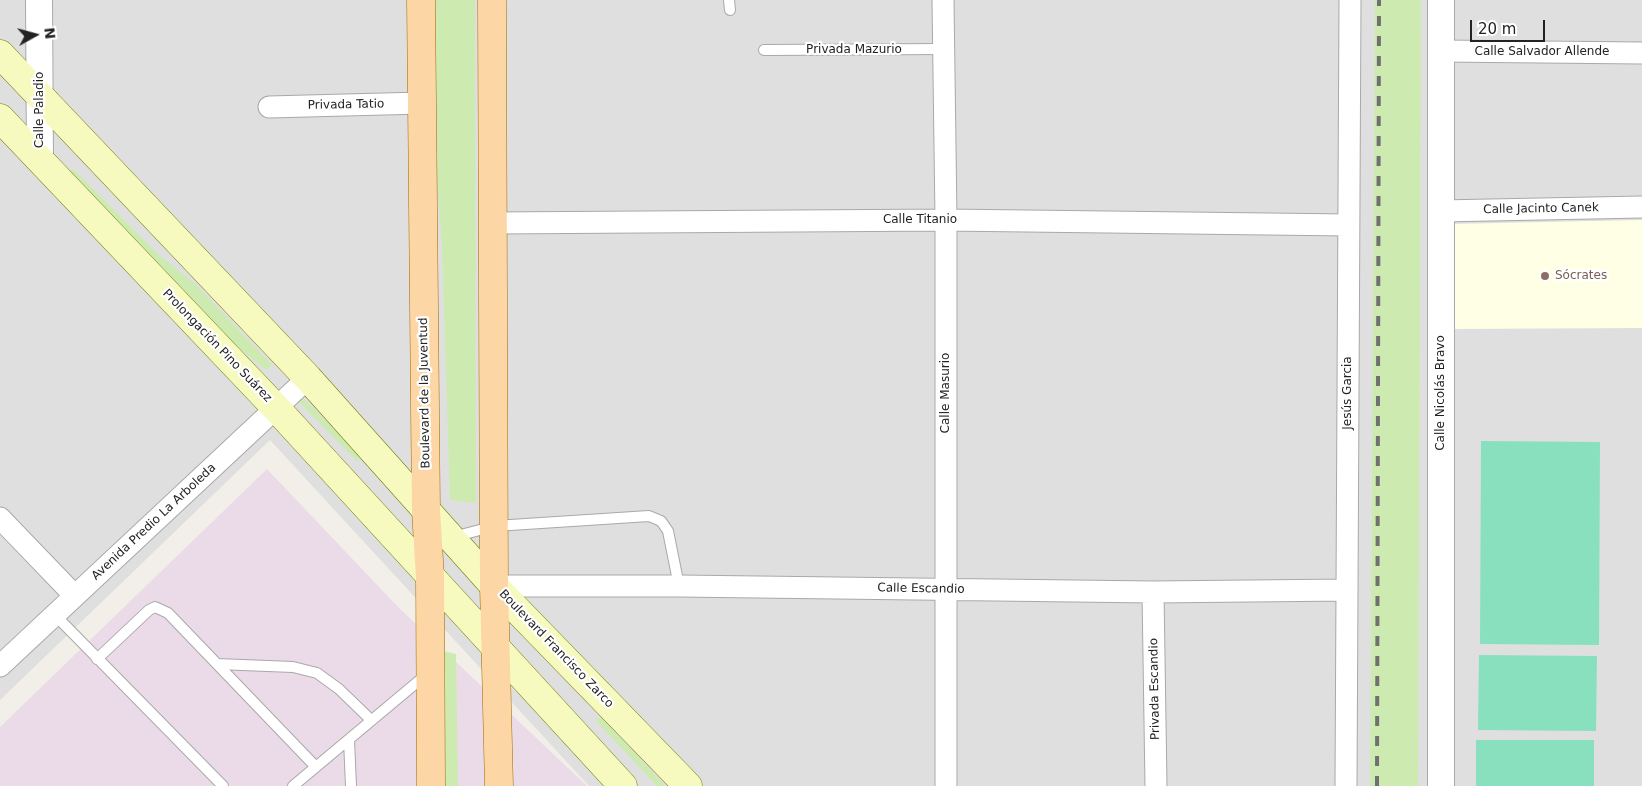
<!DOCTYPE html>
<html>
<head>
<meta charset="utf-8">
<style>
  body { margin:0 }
  #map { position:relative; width:1642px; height:786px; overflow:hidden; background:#f2efe9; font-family:"DejaVu Sans",sans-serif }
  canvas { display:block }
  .north { position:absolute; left:10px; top:10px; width:50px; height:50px; -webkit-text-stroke:4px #fff; paint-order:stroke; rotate:83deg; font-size:14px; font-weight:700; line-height:20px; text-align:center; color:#222 }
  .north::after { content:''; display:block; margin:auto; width:18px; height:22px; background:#222; clip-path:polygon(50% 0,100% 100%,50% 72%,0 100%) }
  .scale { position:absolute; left:1470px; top:20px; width:75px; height:22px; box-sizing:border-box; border:2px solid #222; border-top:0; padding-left:6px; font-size:15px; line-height:18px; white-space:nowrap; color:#222; -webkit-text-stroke:4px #fff; paint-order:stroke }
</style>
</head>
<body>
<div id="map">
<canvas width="1642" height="786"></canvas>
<div class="north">N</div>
<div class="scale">20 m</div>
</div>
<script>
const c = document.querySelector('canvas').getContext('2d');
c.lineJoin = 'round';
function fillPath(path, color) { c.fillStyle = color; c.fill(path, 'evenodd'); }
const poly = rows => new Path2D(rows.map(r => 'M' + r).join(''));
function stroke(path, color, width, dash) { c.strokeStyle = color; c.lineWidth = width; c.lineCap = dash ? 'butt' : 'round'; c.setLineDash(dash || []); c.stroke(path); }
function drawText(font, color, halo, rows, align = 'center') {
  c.font = font + ' "DejaVu Sans",sans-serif'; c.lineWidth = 4.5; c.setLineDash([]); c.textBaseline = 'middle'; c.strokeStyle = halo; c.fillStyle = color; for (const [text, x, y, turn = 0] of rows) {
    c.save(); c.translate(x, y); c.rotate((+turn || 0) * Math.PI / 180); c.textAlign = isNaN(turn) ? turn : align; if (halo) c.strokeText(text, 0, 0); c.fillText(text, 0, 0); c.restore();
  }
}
const residential = poly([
  [0,0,1642,0,1642,786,589,786,270,440,0,700]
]);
const industrial = poly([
  [267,469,398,607,587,786,0,786,0,727]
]);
const education = poly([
  [1642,220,1642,328,1450,329,1448,224]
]);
const grass = poly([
  [430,0,475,0,476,503,450,500,442,246,429,74],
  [1375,0,1421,0,1418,786,1370,786],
  [73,169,157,253,197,286,272,365,266,370,233,343,68,172],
  [302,397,361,456,357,461,297,400],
  [443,651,456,654,458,786,444,786],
  [601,717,665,786,657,786,596,721]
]);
const pitch = poly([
  [1481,441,1600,442,1599,645,1480,644],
  [1479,655,1597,656,1596,731,1478,730],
  [1476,740,1594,740,1594,786,1476,786]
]);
const service = poly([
  [729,0,730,10],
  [764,50,944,49],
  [453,537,495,526,649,516,661,521,668,531,679,586],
  [55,615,223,786],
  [97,659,149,610,155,607,168,613,316,767],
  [217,664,293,667,317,673,339,689,371,720],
  [349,740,351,786],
  [293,786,427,674]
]);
const minor = poly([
  [943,0,946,220,946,786],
  [1441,51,1642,53],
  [269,107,422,103],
  [1440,211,1642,207],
  [493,223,946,220,1348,225],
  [0,518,75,596],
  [494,586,679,586,1153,592,1347,590],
  [1153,592,1156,786],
  [0,666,308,378],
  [1346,786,1350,0]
]);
const tertiary = poly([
  [39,0,40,160],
  [1441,786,1441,0]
]);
const secondary = poly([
  [0,54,308,378,494,586,688,786],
  [0,118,276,408,623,786]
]);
const primary = poly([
  [421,0,426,510,430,578,431,786],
  [492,0,494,586,499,786]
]);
const rail = poly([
  [1377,786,1379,0]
]);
const markers = [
  [1545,276,5,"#8d6e63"]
];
const streetNames = [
  ["Privada Mazurio",854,50],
  ["Calle Salvador Allende",1542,52],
  ["Privada Tatio",346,105,-1],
  ["Calle Paladio",40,110,-90],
  ["Calle Jacinto Canek",1541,209,-1],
  ["Calle Titanio",920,220],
  ["Prolongación Pino Suárez",217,346,46],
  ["Boulevard de la Juventud",425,393,-91],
  ["Calle Masurio",946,393,-90],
  ["Jesús Garcia",1348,393,-90],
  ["Calle Nicolás Bravo",1441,393,-90],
  ["Avenida Predio La Arboleda",154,522,-43],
  ["Calle Escandio",921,589,1],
  ["Boulevard Francisco Zarco",556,649,46],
  ["Privada Escandio",1155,689,-91]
];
const educationNames = [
  ["Sócrates",1555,276]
];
fillPath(residential, '#e0dfdf');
fillPath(industrial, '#ebdbe8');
fillPath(education, '#ffffe5');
fillPath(grass, '#cdebb0');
fillPath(pitch, '#88e0be');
stroke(service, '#a9a9a9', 12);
stroke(minor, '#a9a9a9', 23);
stroke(tertiary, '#a9a9a9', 28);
stroke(secondary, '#707d05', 29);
stroke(primary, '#a06b00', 29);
stroke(service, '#fff', 10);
stroke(minor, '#fff', 21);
stroke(tertiary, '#fff', 26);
stroke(secondary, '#f7fabf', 28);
stroke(primary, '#fcd6a4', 28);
stroke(rail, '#707070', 4, [10, 10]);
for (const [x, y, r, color] of markers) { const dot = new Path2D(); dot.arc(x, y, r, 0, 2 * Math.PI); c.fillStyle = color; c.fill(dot); stroke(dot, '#fff', 2); }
drawText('12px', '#222', '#fff', streetNames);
drawText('12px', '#785e54', '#fff', educationNames, 'left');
</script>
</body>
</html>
